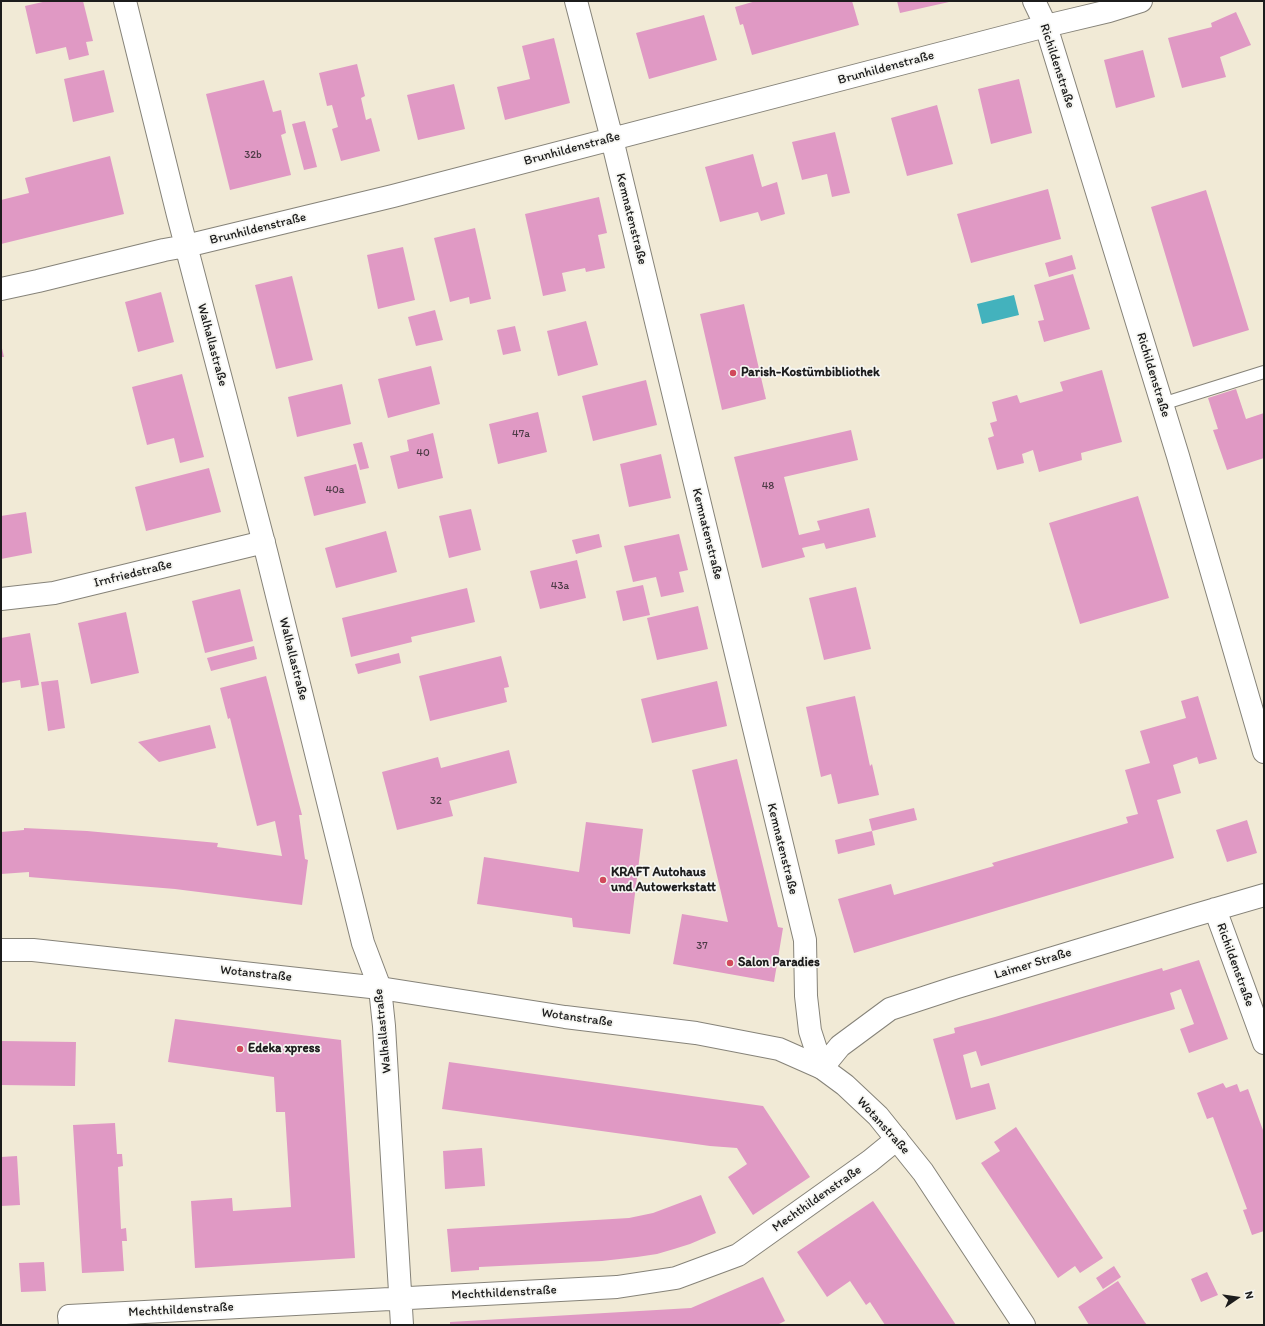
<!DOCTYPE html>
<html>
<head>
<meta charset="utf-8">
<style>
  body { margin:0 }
  #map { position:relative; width:1265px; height:1326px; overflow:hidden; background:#f1ead6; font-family:Itim,sans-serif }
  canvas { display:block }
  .frame { position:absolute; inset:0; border:2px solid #1c1c1c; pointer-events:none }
  .north { position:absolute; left:1217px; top:1278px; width:40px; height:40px; -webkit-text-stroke:3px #f6f6f2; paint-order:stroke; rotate:77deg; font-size:11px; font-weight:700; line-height:16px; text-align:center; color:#1c1c1c }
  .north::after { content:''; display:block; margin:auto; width:14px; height:18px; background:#1c1c1c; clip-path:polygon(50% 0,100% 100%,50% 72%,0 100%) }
</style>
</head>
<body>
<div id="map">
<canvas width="1265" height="1326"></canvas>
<div class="frame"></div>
<div class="north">N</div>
</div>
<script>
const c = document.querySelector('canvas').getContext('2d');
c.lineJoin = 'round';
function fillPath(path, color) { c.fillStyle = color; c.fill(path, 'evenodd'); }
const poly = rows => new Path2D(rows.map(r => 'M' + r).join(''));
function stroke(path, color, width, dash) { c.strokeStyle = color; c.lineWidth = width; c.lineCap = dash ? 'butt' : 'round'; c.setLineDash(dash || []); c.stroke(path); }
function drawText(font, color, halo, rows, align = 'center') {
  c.font = font + ' Itim,sans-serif'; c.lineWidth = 3.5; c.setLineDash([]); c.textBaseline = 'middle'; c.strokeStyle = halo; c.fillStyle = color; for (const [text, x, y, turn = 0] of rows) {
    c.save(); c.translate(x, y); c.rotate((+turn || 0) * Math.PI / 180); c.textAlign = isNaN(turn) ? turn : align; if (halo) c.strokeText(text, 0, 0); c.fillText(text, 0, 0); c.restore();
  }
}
const water = poly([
  [1014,295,1019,315,982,324,977,304]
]);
const building = poly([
  [47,1,83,1,93,41,86,42,89,55,69,60,66,47,36,54,25,6],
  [756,1,852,1,859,25,752,55,743,24,740,25,735,7],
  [897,1,949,1,949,2,900,13],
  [1236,12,1251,45,1220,57,1226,77,1182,88,1168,38,1212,27,1211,23],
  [704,15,717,60,649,79,636,33],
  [554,38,570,103,505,120,497,87,530,79,522,46],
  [1143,50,1155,97,1116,108,1104,60],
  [357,64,365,96,361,98,366,120,371,118,380,151,341,161,332,129,338,127,332,105,327,106,319,73],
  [104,70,114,112,73,122,64,79],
  [1019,79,1032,133,991,144,978,89],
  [264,80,273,112,281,110,286,133,281,135,291,175,230,190,206,94],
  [454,84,465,129,418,140,407,95],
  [937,105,953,164,907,176,891,118],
  [305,121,317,167,304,170,292,124],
  [835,132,850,193,832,197,827,174,802,180,792,142],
  [753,154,762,187,777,182,785,214,761,221,758,212,720,222,705,167],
  [110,156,124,214,1,244,1,200,29,193,25,178],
  [1048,189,1061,239,971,263,957,214],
  [1206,190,1249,330,1193,347,1151,207],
  [599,197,607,233,598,235,605,268,586,272,585,268,562,273,566,291,543,296,525,214],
  [475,228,491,299,470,304,469,297,450,302,434,238],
  [403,247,415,300,378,309,367,255],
  [1072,255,1076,269,1049,277,1045,263],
  [1073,274,1090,329,1044,342,1038,321,1044,320,1034,285],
  [292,276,313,360,276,369,255,285],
  [161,292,174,342,138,352,125,302],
  [744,304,766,399,722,410,700,314],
  [435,310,443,340,416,346,408,317],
  [586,321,598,365,558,376,547,331],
  [515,326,521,351,503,355,497,330],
  [1,344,4,357,1,357],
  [431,366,440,404,388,418,378,379],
  [1102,370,1122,442,1081,453,1082,460,1039,472,1033,450,1022,454,1024,463,997,470,988,438,994,436,990,423,997,421,992,402,1017,395,1020,403,1063,391,1060,382],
  [182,374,204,457,180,463,174,438,147,445,132,387],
  [646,380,657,425,593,441,582,396],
  [342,384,351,424,297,437,288,397],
  [1236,389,1246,419,1264,413,1264,458,1227,470,1213,430,1218,429,1208,398],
  [538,412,547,452,498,464,489,424],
  [851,430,858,460,784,477,799,535,820,530,817,521,869,508,876,537,826,549,824,543,802,548,805,557,762,568,734,457],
  [433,433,443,478,398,489,390,456,409,451,407,440],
  [362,442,369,468,360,470,353,444],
  [661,454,671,498,629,507,620,464],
  [356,464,366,503,314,516,304,477],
  [209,468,221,512,146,531,135,487],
  [1138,496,1169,598,1080,624,1049,523],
  [471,509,481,550,449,558,439,516],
  [26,512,32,553,1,559,1,516],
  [386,531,397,572,336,588,325,548],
  [599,534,602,547,576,554,572,540],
  [679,534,688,570,679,572,684,592,661,597,656,577,633,582,624,546],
  [577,560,586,598,540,609,530,571],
  [643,585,650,615,623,621,616,591],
  [856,587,871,649,824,660,809,598],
  [467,588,475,622,411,637,412,642,351,657,342,618],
  [240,589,253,641,205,653,192,601],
  [698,606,708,649,657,660,647,618],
  [126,612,139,673,91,684,78,623],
  [30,633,39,685,21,688,20,680,1,683,1,638],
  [254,646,257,659,211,671,207,658],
  [399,653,401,663,358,674,355,664],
  [501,656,509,687,504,688,507,702,430,721,419,676],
  [266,676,302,815,299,815,305,859,308,860,302,905,175,889,29,877,29,872,1,874,1,832,24,830,24,828,87,831,218,843,217,847,282,856,275,821,257,826,230,718,228,719,220,688],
  [58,680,65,728,48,731,41,682],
  [717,681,727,726,652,743,641,699],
  [855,696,870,766,872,764,879,795,838,804,831,774,821,777,806,707],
  [1198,696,1217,759,1199,764,1197,757,1173,765,1181,793,1157,800,1174,858,854,953,838,899,891,884,894,895,994,866,992,863,1128,823,1126,817,1138,814,1125,770,1150,763,1140,731,1186,718,1181,701],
  [210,725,216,748,159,762,138,742],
  [509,750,517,783,449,801,453,816,397,830,382,772,438,757,441,768],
  [737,759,778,927,783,928,774,982,673,964,682,914,728,922,692,770],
  [914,808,917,820,872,831,869,819],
  [1247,820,1257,853,1227,862,1216,830],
  [586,822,643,829,630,934,573,927,572,918,477,904,484,857,579,872],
  [872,831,875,845,838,854,835,840],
  [1199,960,1228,1039,1189,1053,1180,1029,1194,1024,1181,989,1170,993,1175,1009,981,1066,976,1051,963,1055,971,1088,989,1083,996,1109,956,1120,933,1039,955,1033,954,1028,995,1017,1162,968,1163,971],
  [175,1019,341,1040,355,1258,195,1268,191,1201,232,1198,233,1211,291,1207,285,1112,276,1112,274,1077,168,1062],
  [1,1041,76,1042,75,1086,1,1085],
  [449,1062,763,1106,810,1177,753,1215,728,1177,747,1164,737,1148,710,1146,442,1109],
  [1223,1083,1226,1088,1237,1084,1240,1092,1248,1089,1264,1133,1264,1231,1252,1235,1243,1210,1247,1209,1213,1117,1207,1119,1197,1093],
  [115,1123,117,1154,122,1154,123,1166,118,1167,121,1229,126,1228,127,1241,122,1241,124,1271,82,1273,73,1125],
  [1016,1127,1103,1258,1080,1273,1075,1266,1058,1278,981,1163,1000,1151,994,1142],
  [482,1148,485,1186,445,1189,443,1151],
  [17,1156,20,1205,1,1206,1,1157],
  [701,1195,716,1233,690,1244,674,1249,657,1254,637,1257,602,1261,479,1267,479,1270,451,1272,447,1229,629,1218,653,1213],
  [873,1201,919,1269,956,1325,885,1325,870,1302,866,1305,850,1281,827,1297,797,1252],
  [44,1262,46,1291,21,1292,19,1263],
  [1114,1266,1121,1277,1103,1289,1096,1278],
  [1207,1272,1218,1295,1201,1302,1191,1279],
  [763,1277,785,1321,777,1325,450,1325,450,1322,691,1308],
  [1118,1281,1144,1321,1147,1325,1089,1325,1078,1307]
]);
const service = poly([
  [1162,404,1264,372]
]);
const minor = poly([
  [125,1,178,215,266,551,363,943,380,988,384,1026,402,1325],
  [576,1,612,139,805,940,806,996,810,1031,822,1068],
  [1034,1,1046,26,1178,456,1264,752],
  [1,289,38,281,164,250,186,246,393,196,1046,26,1109,11,1141,1],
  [1,599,54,593,264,542],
  [1215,909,1264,1043],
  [822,1068,840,1046,890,1009,954,988,1192,916,1264,895],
  [70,1325,69,1316,617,1287,676,1278,738,1255,870,1161,897,1139]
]);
const secondary = poly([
  [1,950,33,950,380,988,565,1017,696,1033,779,1049,822,1068,845,1085,878,1116,923,1172,1024,1325]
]);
const markers = [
  [733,373,4,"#d1495b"],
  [603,880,4,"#d1495b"],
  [730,963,4,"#d1495b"],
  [240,1049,4,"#d1495b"]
];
const numberNames = [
  ["32b",253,155],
  ["47a",521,434],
  ["40",423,453],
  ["48",768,486],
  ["40a",335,490],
  ["43a",560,586],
  ["32",436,801],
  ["37",702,946]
];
const streetNames = [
  ["Richildenstraße",1057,66,72],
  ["Brunhildenstraße",886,68,-15],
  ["Brunhildenstraße",572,149,-15],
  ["Kemnatenstraße",631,219,76],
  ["Brunhildenstraße",258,229,-14],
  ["Walhallastraße",212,345,75],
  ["Richildenstraße",1153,375,73],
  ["Kemnatenstraße",707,534,76],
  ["Irnfriedstraße",133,574,-14],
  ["Walhallastraße",293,659,76],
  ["Kemnatenstraße",782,849,76],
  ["Laimer Straße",1033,964,-17],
  ["Richildenstraße",1235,965,70],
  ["Wotanstraße",256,974,6],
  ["Wotanstraße",577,1018,8],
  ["Walhallastraße",383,1031,-96],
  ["Wotanstraße",883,1126,48],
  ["Mechthildenstraße",817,1199,-35],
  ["Mechthildenstraße",504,1293,-3],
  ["Mechthildenstraße",181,1310,-3]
];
const poiNames = [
  ["Parish-Kostümbibliothek",741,373],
  ["KRAFT Autohaus",611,873],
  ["und Autowerkstatt",611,888],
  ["Salon Paradies",738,963],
  ["Edeka xpress",248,1049]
];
fillPath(water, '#43b2bd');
fillPath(building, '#e099c4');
stroke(service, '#868379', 14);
stroke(minor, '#868379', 24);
stroke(secondary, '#868379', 24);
stroke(service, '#fff', 12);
stroke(minor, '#fff', 22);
stroke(secondary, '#fff', 22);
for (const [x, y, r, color] of markers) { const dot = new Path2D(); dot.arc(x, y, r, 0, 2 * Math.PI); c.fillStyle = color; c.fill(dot); stroke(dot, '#f6f6f2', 1.5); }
drawText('11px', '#4d3b46', null, numberNames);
drawText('13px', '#1c1c1c', '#f6f6f2', streetNames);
drawText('bold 13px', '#1c1c1c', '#f6f6f2', poiNames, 'left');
</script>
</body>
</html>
